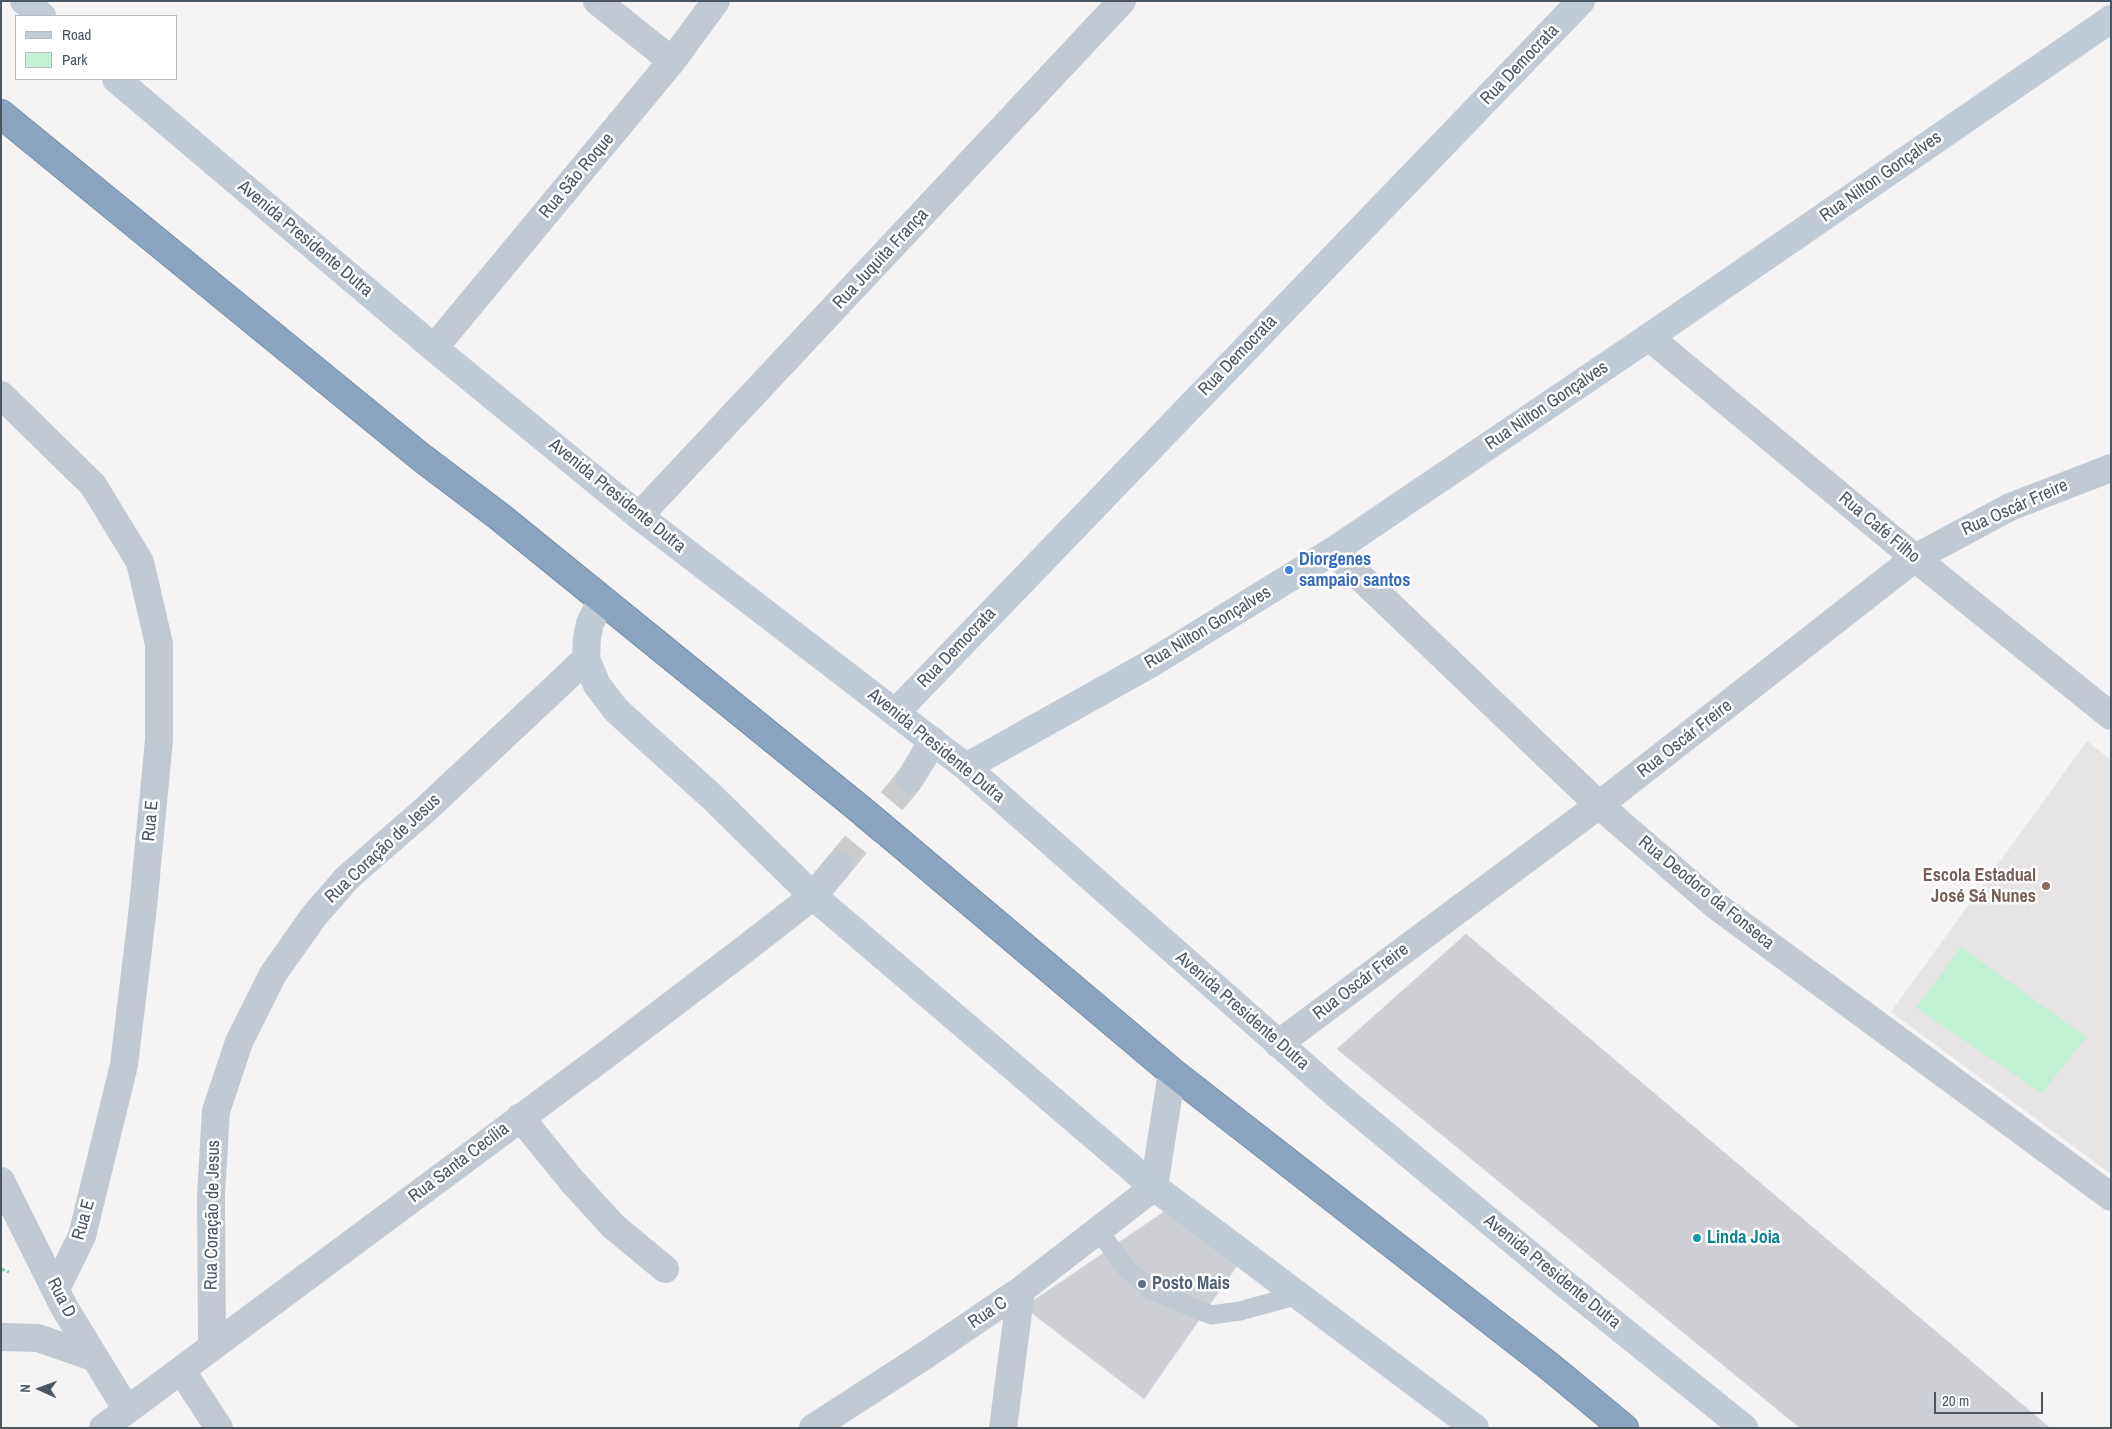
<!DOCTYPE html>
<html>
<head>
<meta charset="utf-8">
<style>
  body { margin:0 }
  #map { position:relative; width:2112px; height:1429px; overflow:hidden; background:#f5f3f3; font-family:"Archivo Narrow",sans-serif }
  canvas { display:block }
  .frame { position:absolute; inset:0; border:2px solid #4a5661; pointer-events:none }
  .legend { position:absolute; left:15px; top:15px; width:162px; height:65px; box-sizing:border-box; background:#fff; border:1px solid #b7bbc0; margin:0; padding:6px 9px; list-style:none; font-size:15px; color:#4a5661 }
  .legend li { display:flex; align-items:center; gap:10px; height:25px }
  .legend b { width:25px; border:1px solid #b7bbc0 }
  .north { position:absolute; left:15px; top:1364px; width:50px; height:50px; -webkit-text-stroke:4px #fff; paint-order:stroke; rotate:272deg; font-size:14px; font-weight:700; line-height:20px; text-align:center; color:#4a5661 }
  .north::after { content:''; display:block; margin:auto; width:18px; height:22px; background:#4a5661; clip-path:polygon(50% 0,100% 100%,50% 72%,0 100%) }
  .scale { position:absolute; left:1934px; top:1392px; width:109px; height:22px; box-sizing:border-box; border:2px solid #4a5661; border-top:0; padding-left:6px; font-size:15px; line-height:18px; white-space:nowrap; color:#4a5661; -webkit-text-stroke:4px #fff; paint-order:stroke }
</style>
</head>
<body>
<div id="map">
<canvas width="2112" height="1429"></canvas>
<div class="frame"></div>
<ul class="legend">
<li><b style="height:6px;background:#c1cbd6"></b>Road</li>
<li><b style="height:14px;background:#c3f1d5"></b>Park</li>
</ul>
<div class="north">N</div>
<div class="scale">20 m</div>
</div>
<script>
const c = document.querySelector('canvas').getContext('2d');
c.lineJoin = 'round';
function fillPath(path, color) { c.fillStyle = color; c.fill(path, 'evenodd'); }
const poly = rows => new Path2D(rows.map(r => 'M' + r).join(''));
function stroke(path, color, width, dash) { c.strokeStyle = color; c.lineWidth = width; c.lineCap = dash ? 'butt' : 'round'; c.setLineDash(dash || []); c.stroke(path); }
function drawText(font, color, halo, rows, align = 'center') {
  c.font = font + ' "Archivo Narrow",sans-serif'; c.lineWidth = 5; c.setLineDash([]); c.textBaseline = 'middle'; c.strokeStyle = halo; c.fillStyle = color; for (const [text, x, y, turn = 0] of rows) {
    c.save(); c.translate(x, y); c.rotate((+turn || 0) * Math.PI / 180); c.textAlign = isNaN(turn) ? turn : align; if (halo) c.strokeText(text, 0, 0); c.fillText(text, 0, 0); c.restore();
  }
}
const education = poly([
  [2087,741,2111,760,2111,1174,1891,1012]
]);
const green = poly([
  [1961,947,2086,1037,2042,1093,1916,1008]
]);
const building = poly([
  [1466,934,2050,1428,1800,1428,1337,1049,1466,934],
  [1171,1207,1241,1260,1144,1399,1024,1307,1171,1207]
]);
const streetTunnel = poly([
  [838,866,910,779]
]);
const path = poly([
  [1,1269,9,1272]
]);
const lane = poly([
  [1098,1230,1127,1269,1151,1290,1211,1315,1240,1311,1298,1295]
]);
const street = poly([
  [597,1,672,61],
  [1649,337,1915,558,2111,716],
  [434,348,672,61,716,1],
  [1,395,93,485,140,562,159,644,159,740,143,907,124,1065,82,1236,56,1289],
  [639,516,1122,1],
  [1333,551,1599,805,1715,905,2111,1197],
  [910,779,933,741],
  [1278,1044,1599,805,1915,558,2010,507,2111,468],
  [520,1117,572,1181,613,1226,665,1269],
  [1,1181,64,1307,127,1410],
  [1,1337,38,1338,93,1357],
  [212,1346,211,1194,216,1111,239,1042,273,974,314,916,347,878,426,809,586,659],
  [181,1370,219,1428],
  [103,1428,607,1054,745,949,813,896,838,866],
  [813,1428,924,1356,1021,1290,1154,1187,1172,1072],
  [1003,1428,1021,1290]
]);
const secondary = poly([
  [24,1,42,16],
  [116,79,434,348,639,516,966,767,1336,1094,1565,1284,1744,1428],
  [602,600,590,623,587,638,586,659,597,685,616,710,711,796,813,896,1154,1187,1475,1428],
  [896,712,1581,1],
  [966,767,1150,664,1333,551,1649,337,2111,19]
]);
const highway = poly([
  [1,114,422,458,500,517,866,814,1172,1072,1549,1366,1624,1428]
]);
const markers = [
  [1289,570,5,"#3f7fe0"],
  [2046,886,5,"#8d6e63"],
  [1697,1238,5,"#0f9aa8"],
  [1142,1284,5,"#5c6f8a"]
];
const streetNames = [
  ["Rua Democrata",1520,65,-46],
  ["Rua São Roque",577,176,-50],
  ["Rua Nilton Gonçalves",1881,177,-35],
  ["Avenida Presidente Dutra",305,239,40],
  ["Rua Juquita França",881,259,-47],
  ["Rua Democrata",1238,356,-46],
  ["Rua Nilton Gonçalves",1547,406,-34],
  ["Avenida Presidente Dutra",617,496,39],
  ["Rua Oscár Freire",2015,508,-24],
  ["Rua Café Filho",1879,528,40],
  ["Rua Nilton Gonçalves",1208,628,-31],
  ["Rua Democrata",957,648,-46],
  ["Rua Oscár Freire",1685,739,-38],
  ["Avenida Presidente Dutra",936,746,39],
  ["Rua E",151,821,-85],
  ["Rua Coração de Jesus",383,849,-43],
  ["Rua Deodoro da Fonseca",1706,893,39],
  ["Rua Oscár Freire",1361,982,-37],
  ["Avenida Presidente Dutra",1242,1011,41],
  ["Rua Santa Cecília",459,1163,-37],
  ["Rua Coração de Jesus",213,1215,-89],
  ["Rua E",84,1220,-74],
  ["Avenida Presidente Dutra",1552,1272,39],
  ["Rua D",61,1298,63],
  ["Rua C",988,1313,-34]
];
const shopNames = [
  ["Diorgenes",1299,560],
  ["sampaio santos",1299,581]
];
const educationNames = [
  ["Escola Estadual",2036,876],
  ["José Sá Nunes",2036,897]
];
const cultureNames = [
  ["Linda Joia",1707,1238]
];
const serviceNames = [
  ["Posto Mais",1152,1284]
];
fillPath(education, '#e6e4e5');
fillPath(green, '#c3f1d5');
fillPath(building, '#cdcfd5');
stroke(building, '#d7d9de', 1);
stroke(streetTunnel, '#caccce', 28, [28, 14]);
stroke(highway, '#7690ad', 30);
stroke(path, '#7ad0a6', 3, [4, 2.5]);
stroke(lane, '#c1cad2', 19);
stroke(street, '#c1cad2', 28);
stroke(secondary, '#c1cbd6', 28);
stroke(highway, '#8ba5c1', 28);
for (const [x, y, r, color] of markers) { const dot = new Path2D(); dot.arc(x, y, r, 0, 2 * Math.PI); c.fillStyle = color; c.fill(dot); stroke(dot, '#fff', 2); }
drawText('18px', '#4a5661', '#fff', streetNames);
drawText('bold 18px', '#366cbe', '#fff', shopNames, 'left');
drawText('bold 18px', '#785e54', '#fff', educationNames, 'right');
drawText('bold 18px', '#0d838f', '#fff', cultureNames, 'left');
drawText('bold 18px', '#4e5e75', '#fff', serviceNames, 'left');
</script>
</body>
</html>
